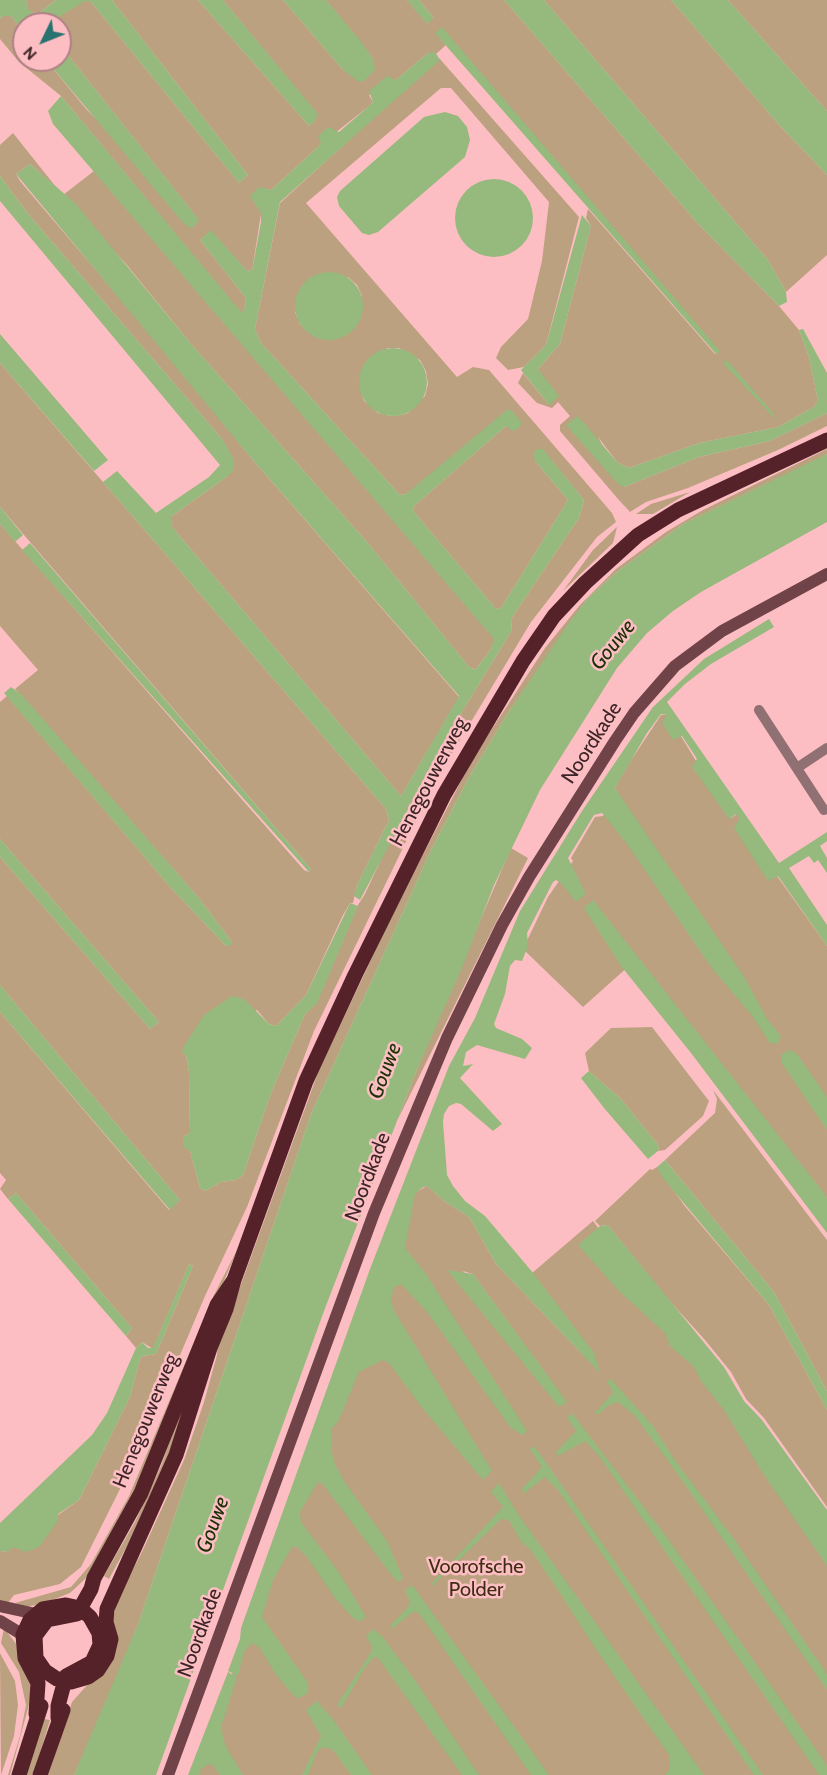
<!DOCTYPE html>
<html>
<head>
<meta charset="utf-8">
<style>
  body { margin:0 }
  #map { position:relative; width:827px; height:1775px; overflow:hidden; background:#fdbec3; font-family:Cabin,sans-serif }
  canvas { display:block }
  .north { position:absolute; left:12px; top:12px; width:60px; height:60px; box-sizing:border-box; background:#fdbec3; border:2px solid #b08185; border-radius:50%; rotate:227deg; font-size:16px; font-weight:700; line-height:24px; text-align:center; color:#3d2527 }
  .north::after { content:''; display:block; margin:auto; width:21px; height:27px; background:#287270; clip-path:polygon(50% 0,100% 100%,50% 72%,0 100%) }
</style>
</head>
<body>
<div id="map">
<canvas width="827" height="1775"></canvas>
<div class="north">N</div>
</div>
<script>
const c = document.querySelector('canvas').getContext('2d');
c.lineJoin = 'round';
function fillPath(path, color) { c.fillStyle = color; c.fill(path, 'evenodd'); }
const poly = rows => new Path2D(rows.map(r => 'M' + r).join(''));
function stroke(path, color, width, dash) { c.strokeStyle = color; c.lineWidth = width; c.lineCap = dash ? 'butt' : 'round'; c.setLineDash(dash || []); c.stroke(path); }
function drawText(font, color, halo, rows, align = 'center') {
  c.font = font + ' Cabin,sans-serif'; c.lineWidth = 5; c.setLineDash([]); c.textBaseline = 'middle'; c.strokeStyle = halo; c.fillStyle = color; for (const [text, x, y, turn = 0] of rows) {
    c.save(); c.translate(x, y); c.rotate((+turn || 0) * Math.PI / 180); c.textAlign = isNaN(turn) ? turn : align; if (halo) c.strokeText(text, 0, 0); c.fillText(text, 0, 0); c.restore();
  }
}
const green = poly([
  [26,0,56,0,40,12,33,13,28,10],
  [85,0,91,2,239,183,248,175,112,0,198,0,309,126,317,114,223,0,283,0,343,70,373,59,326,0,407,0,427,23,433,17,419,0,504,0,700,226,779,306,799,330,809,357,818,401,814,407,778,427,699,443,629,468,617,462,598,437,624,487,699,457,770,441,827,413,827,426,778,450,688,488,646,502,630,512,618,499,560,431,560,425,570,416,558,402,552,408,537,403,518,383,523,373,549,405,538,369,560,344,591,226,586,218,588,209,715,354,718,353,435,33,446,45,436,54,428,53,396,80,369,95,373,102,368,107,321,144,271,190,265,189,252,271,246,270,211,231,200,240,245,297,246,303,242,314,61,96,19,62,0,39,0,19,3,16,11,16,24,33,24,60,46,60,87,110,198,219,60,45,60,24,47,24],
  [544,0,671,0,780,126,827,175,827,255,786,292,768,260],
  [728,0,827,0,827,111],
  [439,58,579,217,546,345,524,367,508,370,496,358,501,347,528,319,542,261,549,202,451,88,441,88,306,203,457,377,473,367,489,370,612,513,616,522,597,537,531,622,436,780,314,1031,247,1207,205,1296,142,1445,81,1567,60,1584,14,1595,7,1604,0,1601,0,1551,6,1552,79,1500,130,1397,140,1359,143,1356,156,1354,193,1266,189,1264,153,1349,142,1342,136,1348,126,1336,132,1328,16,1193,8,1199,0,1189,6,1180,0,1173,0,1012,169,1210,180,1200,0,985,0,857,150,1029,159,1022,0,839,0,702,7,696,171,888,226,946,232,942,198,897,15,689,38,670,0,626,0,524,304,870,309,872,311,869,0,507,0,363,386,809,389,820,357,885,353,903,350,903,342,917,306,995,276,1026,269,1024,257,1010,186,1055,189,1072,190,1133,183,1137,190,1151,200,1188,205,1191,221,1182,236,1180,243,1175,271,1093,305,1014,317,1002,358,905,365,894,392,836,407,815,446,738,512,630,511,619,579,518,584,500,543,450,535,461,568,500,501,608,496,609,414,512,413,507,506,426,509,427,513,412,406,494,400,495,261,343,255,329,280,203],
  [348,277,357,285,362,296,313,336,300,324,295,312],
  [387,348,399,348,420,360,426,371,428,384,425,396,408,413,402,415,390,416,378,413,364,401,360,389],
  [13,133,56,187,30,164,16,174,20,181,185,375,252,459,459,697,401,796,172,527,172,516,228,476,223,440,29,215,0,176,0,145],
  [94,171,495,639,491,649,476,669,470,668,367,542,192,345,126,264,63,195],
  [827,449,827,454,818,459,683,524,618,571,588,598,506,716,468,779,431,850,311,1114,138,1624,103,1712,74,1775,48,1775,72,1702,89,1683,113,1620,116,1602,141,1554,184,1460,204,1402,217,1355,218,1342,236,1298,319,1070,397,905,473,758,545,648,580,605,616,569,666,532,703,510],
  [690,492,653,514,636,514,651,504],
  [617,527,613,543,563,591,593,550],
  [661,715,668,715,731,818,737,814,740,818,774,878,777,876,827,946,827,1214,630,965,583,1007,523,949,548,897,573,861,571,858,595,817,603,816,618,794,615,788,626,768],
  [511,848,528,858,397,1121,415,1074],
  [652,1027,709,1101,703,1116,665,1150,658,1151,659,1146,621,1099,589,1071,585,1053,611,1028],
  [713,1090,827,1240,827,1391,774,1292,665,1160,715,1113,717,1099],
  [657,1167,684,1205,769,1305,827,1410,827,1507,764,1418,746,1399,731,1372,705,1340,666,1297,608,1225,600,1226,595,1221,650,1169,652,1170],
  [427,1186,444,1201,469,1217,496,1264,581,1353,525,1279,593,1221,740,1411,827,1536,827,1775,194,1775,206,1748,276,1550,415,1193],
  [463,1271,473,1274,563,1398],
  [238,1248,139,1480,86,1578,70,1593,42,1604,24,1607,15,1603,71,1587,91,1564,129,1496,214,1295],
  [207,1339,172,1446,127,1546,109,1579,104,1576,135,1522,161,1466],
  [4,1628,17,1645,30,1683,31,1697,10,1775,8,1775,20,1736,26,1705,19,1672,1,1643],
  [0,1653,15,1681,18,1705,14,1736,1,1775],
  [44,1719,50,1720,37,1763,32,1775,26,1775]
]);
const water = poly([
  [0,0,26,0,28,9,33,13,40,12,56,0,112,0,248,175,239,183,91,2,85,1,47,24,24,24,24,33,11,16,3,16,0,19],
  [198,0,223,0,318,114,314,122,309,126],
  [283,0,326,0,363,44,373,59,375,70,364,81,359,82,343,70],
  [407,0,419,0,433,17,431,21,426,23],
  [504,0,544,0,768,260,786,292,787,302,779,306,700,226],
  [671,0,728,0,827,111,827,175,780,126],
  [442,27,720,351,718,353,716,354,435,33],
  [60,45,199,220,193,227,190,228,184,224,46,60,60,60],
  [435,52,440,60,280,202,255,329,261,343,400,495,406,494,508,409,513,412,522,423,519,428,513,431,506,426,413,507,414,512,496,609,501,608,568,500,535,461,533,454,537,449,543,449,584,500,579,518,511,619,512,630,446,738,360,900,354,896,357,885,389,820,386,809,103,482,117,471,156,513,209,477,220,465,0,201,0,176,29,215,223,440,234,460,233,470,228,476,172,516,172,527,401,796,459,696,252,459,16,174,30,164,75,203,192,345,367,542,470,668,476,669,491,649,494,639,53,124,48,111,61,96,242,313,246,303,245,297,200,240,211,230,246,270,252,271,261,222,261,213,250,196,259,187,271,190,321,144,318,136,328,127,339,132,368,107,373,102,369,91,387,76,396,80,428,53],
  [445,112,458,116,467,127,470,140,465,157,378,232,369,235,362,233,339,206,337,197,340,191,424,117],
  '455 218a39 39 0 1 1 78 0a39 39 0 1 1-78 0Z',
  [582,215,591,226,560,344,538,369,559,396,549,405,521,370,546,345],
  '295 306a34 34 0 1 1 68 0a34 34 0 1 1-68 0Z',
  [803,329,827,373,827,413,770,441,699,457,624,487,619,485,566,425,578,416,617,462,629,468,699,443,778,427,814,407,818,401,809,357,799,330],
  [0,334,108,460,94,471,0,363],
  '359 382a34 34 0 1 1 68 0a34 34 0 1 1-68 0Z',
  [727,360,774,414,775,419,723,363],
  [827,454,827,522,701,592,673,611,647,633,617,668,540,790,494,885,462,968,415,1074,324,1311,156,1775,74,1775,138,1624,311,1114,431,850,468,779,506,716,568,624,588,598,618,571,683,524],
  [0,507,23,535,15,542,0,524],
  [30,543,311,869,309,872,22,550],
  [769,619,774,627,711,664,685,684,667,702,779,863,827,832,827,841,820,846,827,858,827,873,818,860,814,863,809,856,789,868,827,925,827,946,778,876,768,881,734,828,740,818,736,814,729,819,692,767,697,759,682,736,673,740,662,723,667,715,661,714,647,733,615,788,745,978,767,1019,781,1036,779,1042,774,1044,769,1042,753,1017,711,967,627,844,602,813,594,815,568,858,586,894,576,902,561,883,556,880,553,882,527,933,528,946,522,961,515,960,510,966,505,994,494,1024,496,1028,522,1039,532,1048,525,1059,477,1045,466,1052,463,1066,473,1064,460,1078,502,1124,493,1131,461,1104,456,1103,449,1106,444,1114,443,1122,447,1175,453,1186,465,1201,485,1216,534,1274,594,1353,600,1373,496,1264,469,1217,444,1201,427,1186,422,1188,415,1194,405,1248,424,1271,527,1431,522,1435,511,1428,427,1312,401,1284,394,1287,391,1298,393,1309,492,1471,483,1480,423,1409,389,1363,383,1360,359,1372,338,1422,331,1429,331,1450,335,1464,344,1481,387,1541,403,1578,399,1582,393,1577,322,1483,318,1482,300,1512,301,1522,340,1574,366,1617,361,1621,354,1619,335,1598,307,1557,297,1547,292,1547,273,1580,262,1617,308,1683,308,1693,299,1698,295,1697,276,1675,260,1648,252,1643,244,1652,238,1676,228,1671,240,1639,241,1628,370,1269,449,1066,475,1018,520,911,582,811,653,707,704,659],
  [11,687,22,695,198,897,232,942,230,946,226,946,171,888,4,693],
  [0,839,159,1022,150,1029,0,857],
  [593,900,827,1197,827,1233,691,1053,621,966,584,908],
  [350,903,358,906,317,1003,305,1014,271,1093,243,1175,236,1180,221,1182,205,1191,200,1188,190,1151,183,1147,183,1137,190,1133,189,1072,186,1055,182,1052,184,1046,204,1015,232,996,244,999,269,1024,276,1026,306,995],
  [0,985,180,1200,170,1210,0,1012],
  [790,1050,797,1054,827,1097,827,1130,781,1062,782,1054],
  [589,1071,621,1099,659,1146,658,1151,648,1159,604,1108,581,1078],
  [665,1160,774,1292,827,1391,827,1410,769,1305,662,1177,657,1167],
  [16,1193,132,1328,126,1336,8,1199],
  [608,1225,724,1367,744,1401,762,1420,827,1510,827,1566,762,1472,724,1410,701,1381,694,1367,670,1346,665,1333,618,1290,578,1245,600,1226],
  [189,1264,193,1266,156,1354,143,1356,140,1359,130,1397,79,1500,58,1514,58,1521,39,1547,26,1552,14,1547,6,1552,0,1551,0,1523,92,1435,107,1413,136,1348,142,1342,148,1348,153,1348],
  [447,1270,473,1274,567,1402,559,1407],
  [611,1379,653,1426,674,1459,734,1539,827,1674,827,1690,679,1476,635,1416,618,1402,609,1405,599,1414,594,1414,613,1393,607,1381],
  [572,1413,666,1536,827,1765,827,1775,819,1775,600,1457,585,1441,558,1456,556,1452,576,1431,567,1418],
  [534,1446,552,1471,763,1775,754,1775,558,1490,545,1477,524,1493,521,1490,542,1467,530,1449],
  [499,1483,518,1514,704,1775,665,1775,670,1769,669,1755,595,1648,556,1587,530,1549,521,1542,509,1520,501,1519,432,1586,431,1584,503,1507,491,1492],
  [410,1586,413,1586,549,1775,531,1775,419,1613,413,1612,392,1629,390,1626,408,1607,410,1602,405,1591],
  [373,1629,382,1636,414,1679,479,1775,462,1775,378,1658,374,1657,364,1669,341,1708,337,1705,371,1652,372,1646,366,1636],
  [228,1672,237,1677,221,1727,225,1745,243,1775,220,1775,213,1765,209,1764,201,1769,199,1775,188,1775],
  [317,1701,332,1718,372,1775,351,1775,333,1750,323,1747,317,1752,308,1775,302,1775,321,1736,306,1710]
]);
const street = poly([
  [759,710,824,810],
  [797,768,827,748]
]);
const secondary = poly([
  [0,1606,36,1614],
  [0,1621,23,1635],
  [168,1775,374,1213,447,1038,502,925,529,877,615,741,634,713,675,666,722,631,827,574]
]);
const primary = poly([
  [234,1280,217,1305,141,1493,94,1578,91,1589,77,1614,47,1620,35,1636,36,1658,45,1671,57,1679,71,1682,88,1677,98,1670,107,1656,111,1639,106,1622,107,1609,176,1455,210,1348,226,1309,234,1280,306,1081,355,975,444,795,523,661,554,616,585,583,638,535,678,510,827,440],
  [36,1714,38,1683,25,1658,23,1635,30,1620,43,1609,66,1605,80,1608,90,1617,99,1633,100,1645,92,1662,66,1676,58,1706,58,1718],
  [19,1775,41,1706],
  [40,1775,63,1710]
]);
const streetNames = [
  ["Noordkade",592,743,-57],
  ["Henegouwerweg",429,782,-62],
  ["Noordkade",368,1177,-69],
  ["Henegouwerweg",146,1421,-68],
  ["Noordkade",200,1633,-70]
];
const parkNames = [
  ["Voorofsche",476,1567],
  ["Polder",476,1590]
];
const waterNames = [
  ["Gouwe",613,645,-51],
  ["Gouwe",385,1071,-69],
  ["Gouwe",213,1525,-70]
];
fillPath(green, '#bba17f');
fillPath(water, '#96b97d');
stroke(street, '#917073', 10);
stroke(secondary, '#6f4348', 12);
stroke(primary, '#56222a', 15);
drawText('20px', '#3d2527', '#fdbec3', streetNames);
drawText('20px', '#3f2c12', '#fdbec3', parkNames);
drawText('italic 21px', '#1b3105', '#fdbec3', waterNames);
</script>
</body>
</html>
